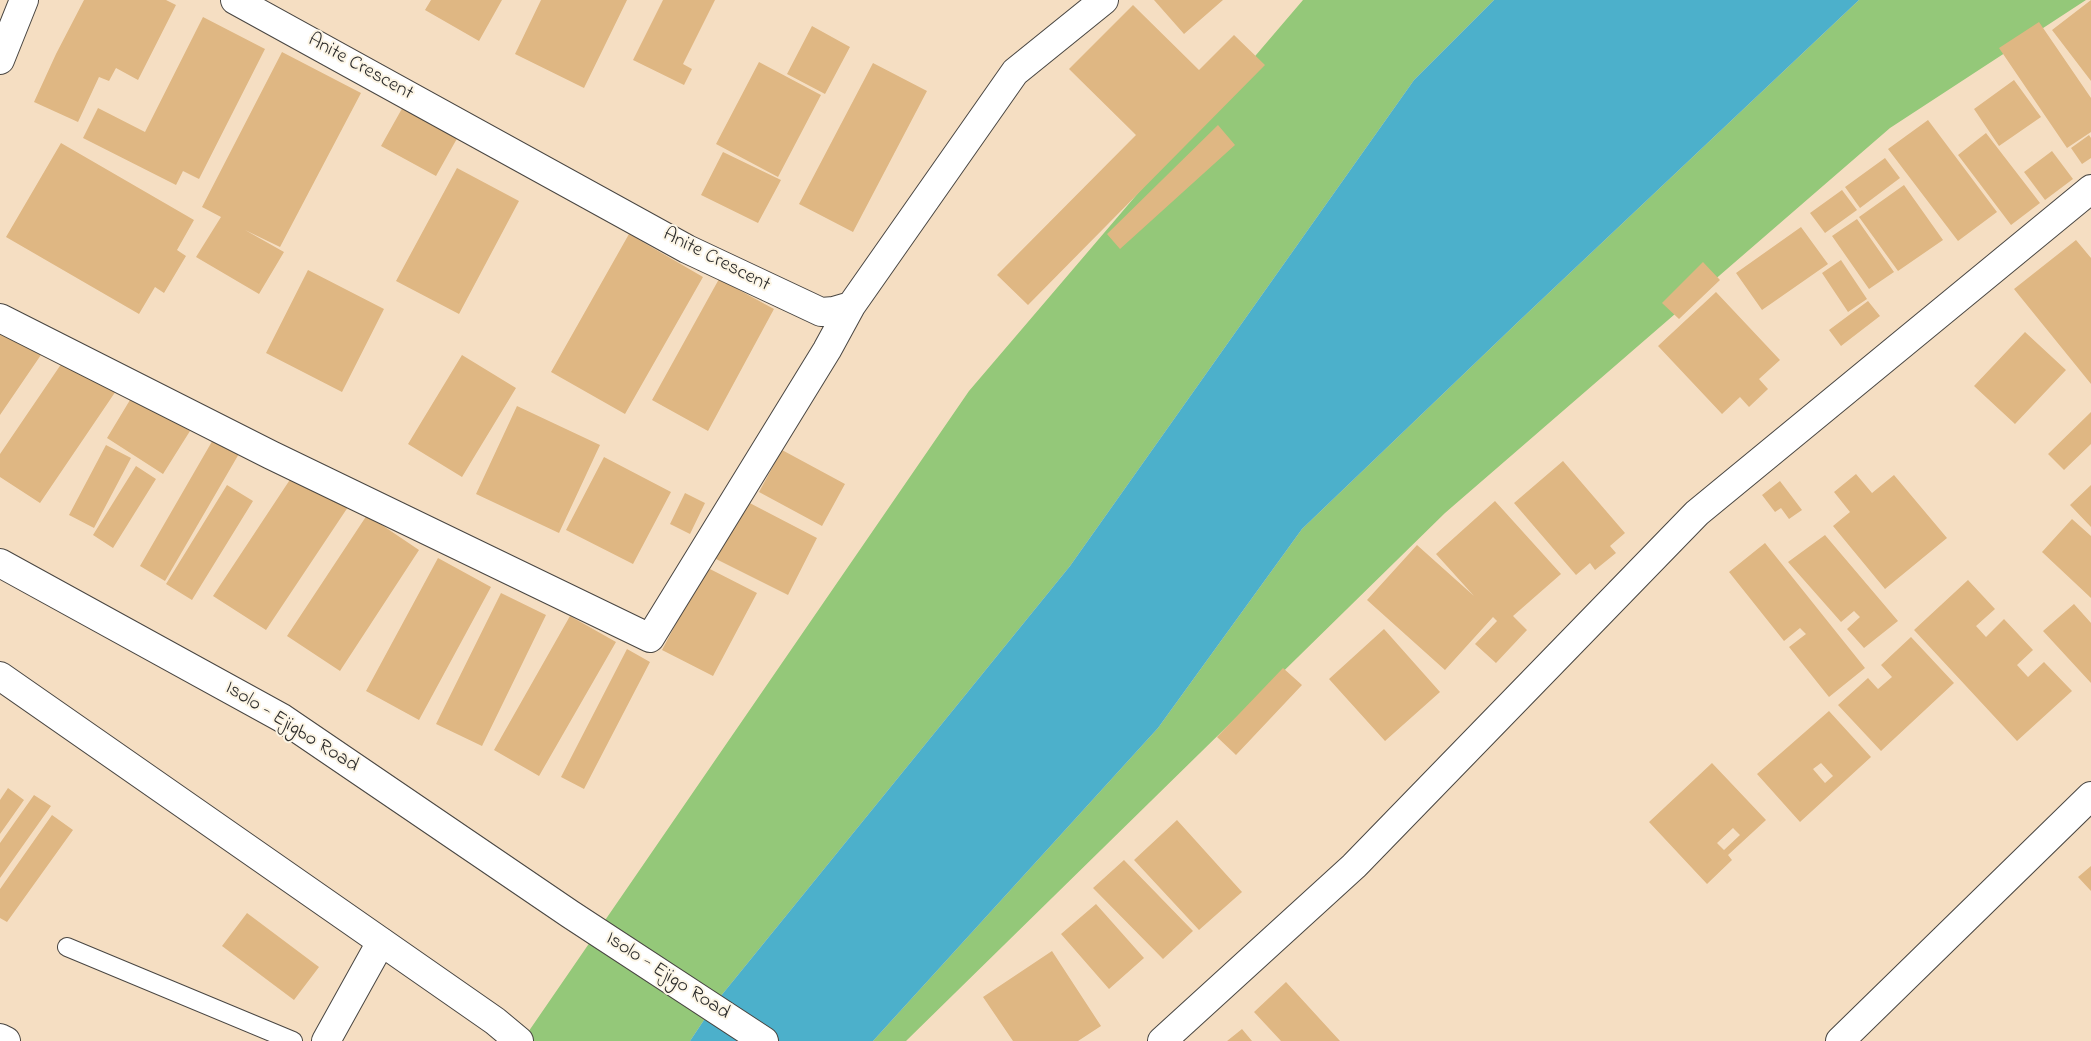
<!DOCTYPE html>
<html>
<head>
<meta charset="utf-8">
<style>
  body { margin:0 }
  canvas { display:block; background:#f5dec2 }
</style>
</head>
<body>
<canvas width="2091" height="1041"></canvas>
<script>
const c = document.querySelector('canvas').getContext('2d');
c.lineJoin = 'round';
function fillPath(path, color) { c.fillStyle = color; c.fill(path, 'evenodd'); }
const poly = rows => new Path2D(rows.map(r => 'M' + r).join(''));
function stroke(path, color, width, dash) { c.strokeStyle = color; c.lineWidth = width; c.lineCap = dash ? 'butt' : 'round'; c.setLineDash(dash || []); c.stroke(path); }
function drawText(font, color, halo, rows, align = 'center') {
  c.font = font + ' "Indie Flower",sans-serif'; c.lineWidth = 4; c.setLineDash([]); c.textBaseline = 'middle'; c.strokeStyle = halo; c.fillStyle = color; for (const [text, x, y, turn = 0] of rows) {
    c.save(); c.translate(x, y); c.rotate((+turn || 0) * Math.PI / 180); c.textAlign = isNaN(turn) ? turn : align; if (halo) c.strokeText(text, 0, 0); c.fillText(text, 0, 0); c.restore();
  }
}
const green = poly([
  [1303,0,1494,0,1414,80,1070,566,716,1002,690,1041,522,1041,969,391],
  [1859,0,2086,0,1890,128,1445,513,906,1041,873,1041,1158,728,1302,529,1518,322]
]);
const water = poly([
  [1494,0,1859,0,1518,322,1302,529,1158,728,873,1041,690,1041,716,1002,1070,566,1414,80]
]);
const building = poly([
  [84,0,166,0,176,5,138,80,116,68,109,81,99,77,78,122,34,102,56,54],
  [431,0,502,0,479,41,425,10],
  [541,0,627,0,584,88,515,54],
  [663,0,715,0,683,64,692,69,684,85,633,60],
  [1154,0,1223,0,1184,34],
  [2091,0,2091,81,2052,30],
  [1133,5,1199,70,1234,35,1265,65,1028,305,997,275,1136,135,1069,69],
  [203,17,265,49,199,179,183,171,176,185,83,138,98,108,145,132],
  [2039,22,2091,98,2091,132,2067,148,1999,48],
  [812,26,850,47,825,94,787,74],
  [282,52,361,93,280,247,245,230,284,252,259,294,196,257,221,217,202,207],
  [759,62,821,95,778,177,716,144],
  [873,63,927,91,853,232,799,204],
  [2014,80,2041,117,1999,146,1974,109],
  [404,105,459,135,436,176,381,146],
  [1928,120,1997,212,1958,241,1888,149],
  [1218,125,1235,145,1120,249,1107,234],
  [1986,133,2040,203,2011,225,1958,155],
  [2089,135,2091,138,2091,158,2082,164,2071,148],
  [61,143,194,220,177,250,186,256,164,293,155,287,139,314,6,237],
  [2052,151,2073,179,2045,200,2024,172],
  [723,152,781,180,758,223,701,195],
  [1885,158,1900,178,1860,208,1845,187],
  [457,168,519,201,459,314,396,281],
  [1904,185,1943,240,1898,271,1859,217],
  [1842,190,1857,210,1825,233,1810,213],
  [1857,219,1894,272,1869,289,1832,236],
  [1801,227,1828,264,1762,310,1736,273],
  [629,234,703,277,625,414,551,372],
  [2076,240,2091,258,2091,384,2014,289],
  [1841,260,1867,299,1848,312,1822,273],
  [1703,262,1720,280,1679,319,1662,303],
  [308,270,384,309,342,392,266,353],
  [719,279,774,309,708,431,652,400],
  [1716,292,1780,360,1759,379,1768,389,1749,407,1740,397,1722,414,1658,346],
  [1868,301,1880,316,1841,346,1829,330],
  [0,319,45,349,0,415],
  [2025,332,2066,370,2015,424,1974,386],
  [68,354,118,388,40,503,0,477,0,454],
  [462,355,516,388,462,477,408,444],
  [133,395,190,431,163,474,107,438],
  [517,406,600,445,559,533,476,494],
  [2091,412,2091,444,2064,470,2048,454],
  [214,438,240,452,165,581,140,566],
  [106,445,131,458,94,528,69,515],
  [782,450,845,484,822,526,759,492],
  [604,457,671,492,633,564,566,530],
  [1563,461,1625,533,1610,546,1616,553,1595,570,1590,563,1576,575,1514,503],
  [136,466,156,479,113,548,93,535],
  [297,469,350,504,266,630,213,596],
  [1856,474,1872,493,1894,475,1947,538,1885,589,1833,526,1850,512,1834,492],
  [1780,481,1802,510,1789,519,1781,508,1775,512,1762,495],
  [227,485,253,501,192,600,166,584],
  [2091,485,2091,527,2070,505],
  [685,493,705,503,690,534,670,524],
  [742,499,817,538,788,595,712,557],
  [1495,501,1561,574,1513,616,1527,630,1496,663,1475,644,1497,621,1493,617,1445,670,1367,600,1417,545,1474,596,1436,554],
  [367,515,419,550,340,671,287,636],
  [2072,519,2091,536,2091,598,2042,552],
  [1825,535,1898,621,1864,648,1847,629,1860,617,1854,611,1841,622,1788,562],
  [1765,543,1865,668,1829,697,1789,647,1806,634,1800,628,1784,641,1729,572],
  [438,558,491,587,419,720,366,691],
  [706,567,757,593,713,676,662,650],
  [1968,580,1995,609,1976,626,1986,637,2004,619,2033,650,2017,665,2028,677,2044,662,2072,691,2017,741,1914,630],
  [501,593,546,615,482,746,436,724],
  [2074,604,2091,623,2091,683,2043,631],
  [570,616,616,642,539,776,494,750],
  [1384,629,1440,692,1385,741,1329,679],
  [1911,637,1954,683,1881,751,1838,705,1868,678,1878,689,1892,677,1881,665],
  [627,649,650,662,584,789,561,777],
  [1283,668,1302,685,1236,755,1217,737],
  [1829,711,1871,757,1800,822,1757,774],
  [1821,763,1833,776,1825,783,1813,769],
  [1712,763,1766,820,1728,855,1732,860,1707,884,1649,822],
  [1733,828,1740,835,1724,850,1717,843],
  [8,788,24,800,0,834,0,800],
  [34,795,51,806,0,878,0,843],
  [52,815,73,830,7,922,0,918,0,889],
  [1177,820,1242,892,1199,930,1134,860],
  [1124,860,1193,931,1163,959,1093,888],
  [2091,866,2091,891,2078,877],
  [1096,904,1144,958,1109,989,1061,934],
  [247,913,319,967,294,1000,222,946],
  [1052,951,1101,1026,1078,1041,1013,1041,983,997],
  [1286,982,1340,1041,1281,1041,1254,1012],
  [1242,1029,1252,1041,1227,1041]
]);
const lane = poly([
  [67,947,293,1041]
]);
const street = poly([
  [235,0,687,249,821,312,834,311,851,306,1015,72,1104,0],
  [0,318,271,455,650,638,827,350,851,306],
  [0,1038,6,1041],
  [326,1041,381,942],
  [1162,1041,1354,866,1697,513,2091,189],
  [1840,1041,2091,796]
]);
const primary = poly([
  [0,60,24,0],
  [0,563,282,718,570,914,764,1041],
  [0,676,495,1021,519,1041]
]);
const streetNames = [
  ["Anite Crescent",360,68,29],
  ["Anite Crescent",716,261,27],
  ["Isolo - Ejigbo Road",291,728,32],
  ["Isolo - Ejigo Road",667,977,33]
];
fillPath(green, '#94c879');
fillPath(water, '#4cb0cb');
fillPath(building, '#dfb783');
stroke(lane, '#494642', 20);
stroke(street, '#494642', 30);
stroke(primary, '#494642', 30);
stroke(lane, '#fff', 18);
stroke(street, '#fff', 28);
stroke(primary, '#fff', 28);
drawText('20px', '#2b2b2b', '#fcf5e5', streetNames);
</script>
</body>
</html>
